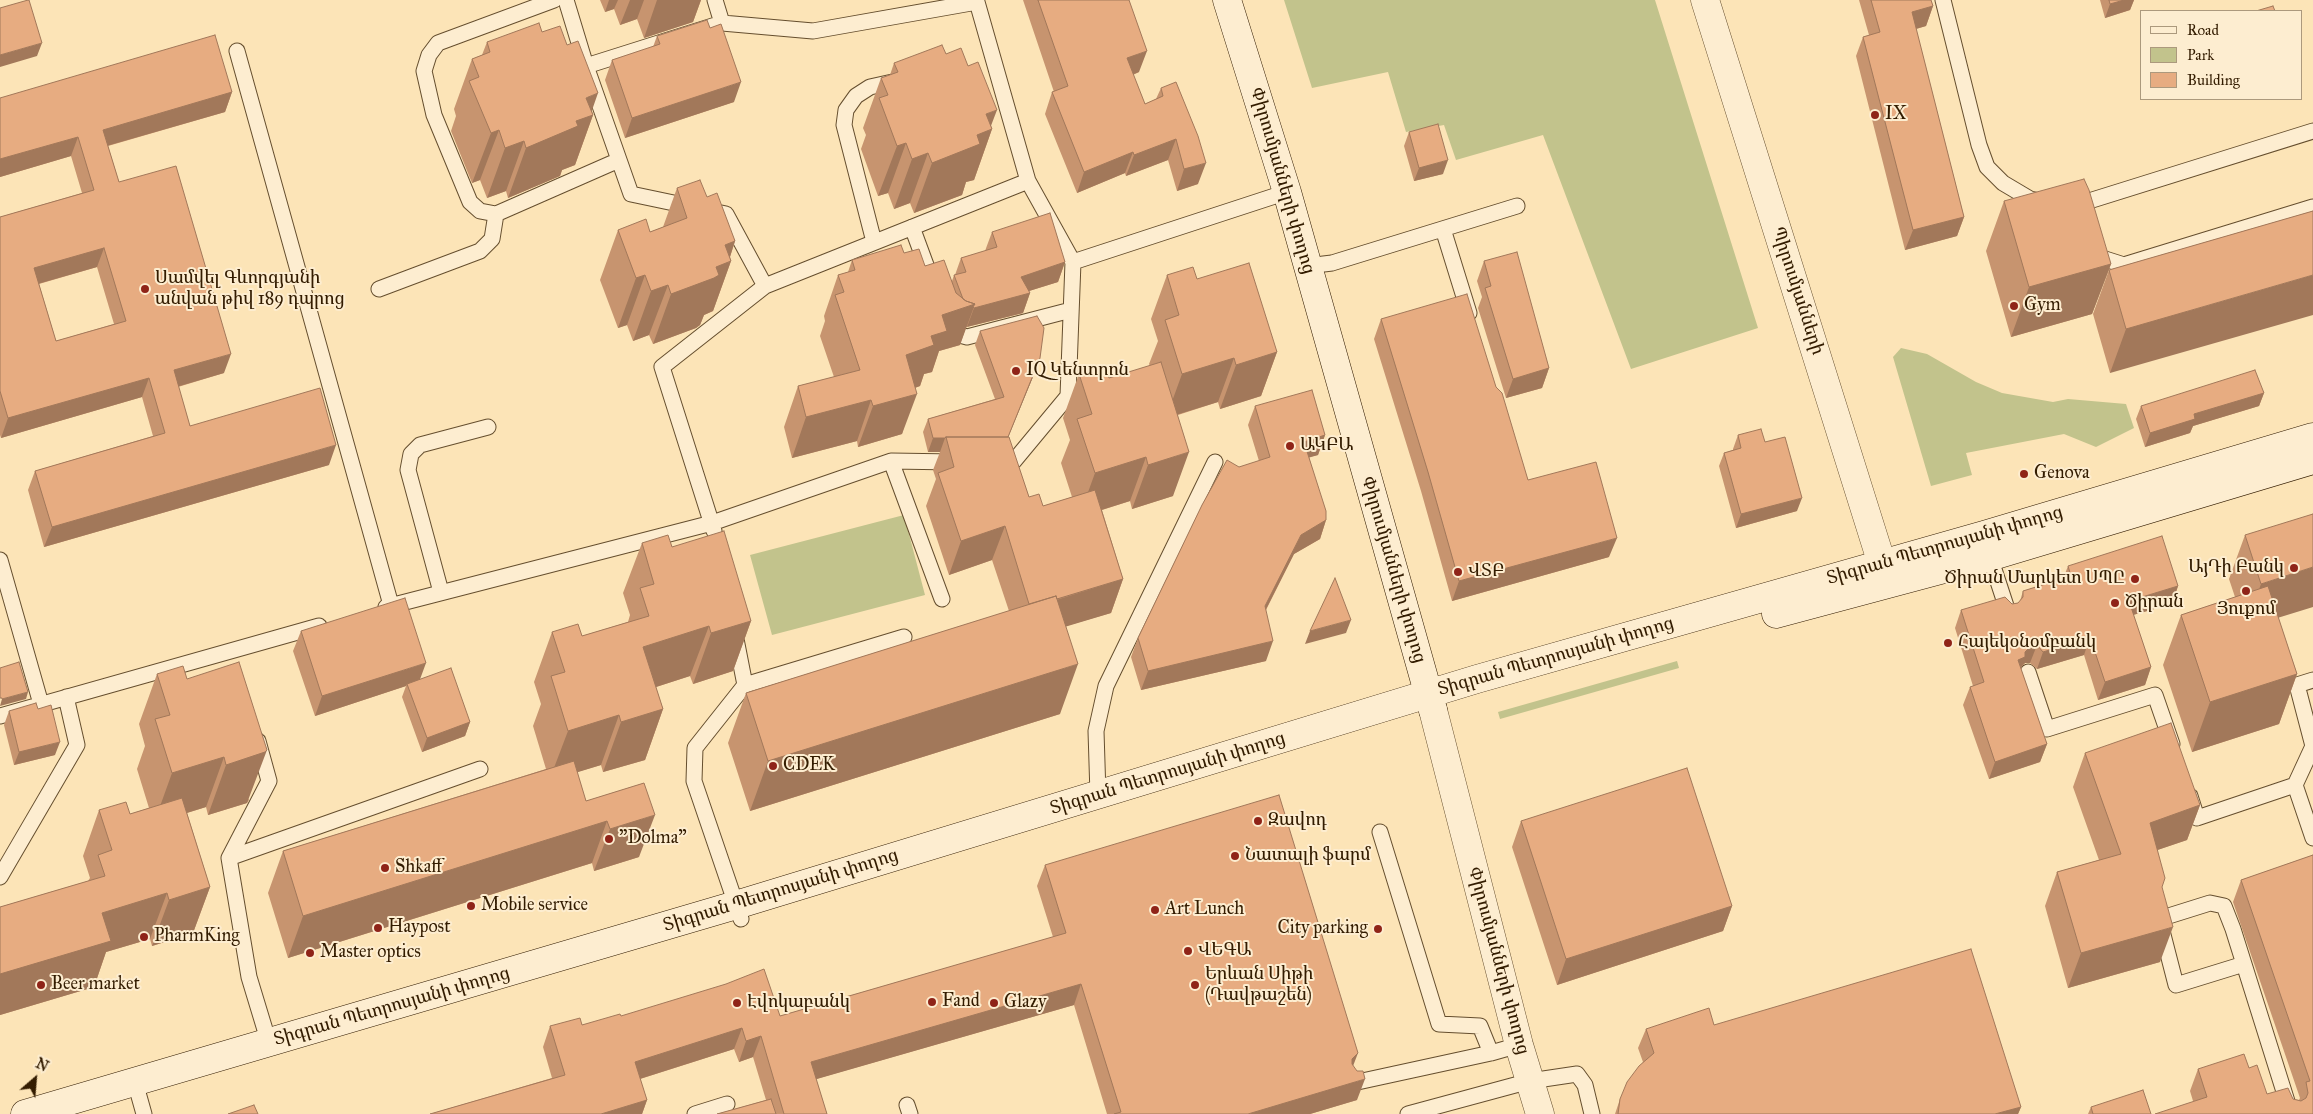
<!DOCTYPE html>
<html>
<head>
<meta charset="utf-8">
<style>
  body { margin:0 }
  #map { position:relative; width:2313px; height:1114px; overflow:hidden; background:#fce4b7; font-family:"IM FELL Great Primer",serif }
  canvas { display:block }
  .legend { position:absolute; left:2140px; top:10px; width:162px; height:90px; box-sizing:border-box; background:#fdedd0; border:1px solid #ac997d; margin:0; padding:6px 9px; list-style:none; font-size:15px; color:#331c00 }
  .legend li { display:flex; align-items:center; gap:10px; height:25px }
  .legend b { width:25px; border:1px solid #ac997d }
  .north { position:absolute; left:10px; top:1054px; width:50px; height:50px; -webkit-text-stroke:4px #fdedd0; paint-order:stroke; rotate:27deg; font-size:14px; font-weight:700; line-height:20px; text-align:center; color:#331c00 }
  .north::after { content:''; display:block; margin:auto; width:18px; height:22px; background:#331c00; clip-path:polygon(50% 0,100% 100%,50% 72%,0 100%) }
</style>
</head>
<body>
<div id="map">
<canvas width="2313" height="1114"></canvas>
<ul class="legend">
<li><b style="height:6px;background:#fdedd0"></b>Road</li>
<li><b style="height:14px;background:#c2c38c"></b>Park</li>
<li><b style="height:14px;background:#e7ac81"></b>Building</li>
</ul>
<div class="north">N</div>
</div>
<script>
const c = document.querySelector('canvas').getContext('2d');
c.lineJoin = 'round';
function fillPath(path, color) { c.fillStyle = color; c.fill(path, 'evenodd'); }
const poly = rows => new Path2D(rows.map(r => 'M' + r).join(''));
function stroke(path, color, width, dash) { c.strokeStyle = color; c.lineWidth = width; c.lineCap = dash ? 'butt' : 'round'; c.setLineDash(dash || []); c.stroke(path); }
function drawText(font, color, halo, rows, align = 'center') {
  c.font = font + ' "IM FELL Great Primer","Noto Serif Armenian",serif'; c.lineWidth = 4; c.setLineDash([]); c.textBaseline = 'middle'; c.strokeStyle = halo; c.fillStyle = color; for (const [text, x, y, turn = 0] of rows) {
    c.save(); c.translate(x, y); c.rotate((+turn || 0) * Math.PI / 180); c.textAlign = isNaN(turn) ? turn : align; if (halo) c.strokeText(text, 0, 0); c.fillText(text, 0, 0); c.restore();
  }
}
const green = poly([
  [1284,0,1655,0,1758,328,1631,369,1543,135,1456,160,1444,125,1406,132,1388,72,1312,88],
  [1901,348,1927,354,1976,382,2002,393,2053,402,2068,399,2126,404,2134,428,2096,447,2064,434,1966,453,1972,475,1931,486,1893,357],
  [904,515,925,595,772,635,750,555],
  [1677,661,1679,668,1500,719,1498,712]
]);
const lane = poly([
  [554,0,438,43,429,55,424,71,434,115,470,202,480,211,496,214,619,160],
  [566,0,586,66,631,194,726,214,765,286,662,367,714,531],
  [715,0,722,23],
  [1943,0,1979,145,1987,167,2003,183,2030,199,2044,202],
  [237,51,391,605],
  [586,66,722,23,813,31,977,2,1028,181,1073,262,1068,396,1014,461,998,462],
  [2073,206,2313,131],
  [912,227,933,284],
  [1443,229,1469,313],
  [874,242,844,125,846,110,856,96,870,87,897,81],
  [2092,251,2102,258,2124,265,2313,207],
  [1073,262,1287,192],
  [1307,266,1332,263,1517,206],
  [765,286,1028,181],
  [379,289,480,251,492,239,496,214],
  [948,325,956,334,967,337,1071,310],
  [891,461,942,599],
  [1988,551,2008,612],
  [0,560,41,704],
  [441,592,408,470,411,454,420,445,488,427],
  [386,607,712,523,891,461,955,462],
  [735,634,745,685],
  [2028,672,2047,729,2155,695,2172,744],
  [0,716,319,626],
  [258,741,269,781,229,858,249,977,269,1043],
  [2295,785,2313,838],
  [1098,795,1096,731,1106,686,1215,462],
  [2190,796,2197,818,2295,785,2313,746,2297,685,2313,680],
  [1380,832,1439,1024,1480,1026,1491,1053],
  [229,858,480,769],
  [0,877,77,745,66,697],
  [741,919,694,781,695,748,745,685,904,637],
  [2244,964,2176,985,2159,919,2210,903,2224,906,2233,929,2291,1114],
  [135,1082,144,1114],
  [1353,1083,1491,1053,1519,1045],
  [907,1105,910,1114],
  [695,1114,727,1104],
  [1408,1114,1530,1081,1577,1074,1585,1085,1592,1114]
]);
const street = poly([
  [1705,0,1888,583],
  [1433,710,1519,1045,1540,1114]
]);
const secondary = poly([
  [1227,0,1287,192,1433,710],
  [1776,614,1989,557,2313,460],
  [25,1114,736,905,1477,679,1984,535,2313,437]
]);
const wall = poly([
  [600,0,701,0,693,22,644,38,637,19,620,25,614,9,605,12],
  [1023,0,1129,0,1139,72,1133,75,1145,104,1156,99,1161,88,1198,184,1177,191,1168,160,1126,176,1125,173,1077,193,1045,114,1052,92,1054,92],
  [1859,0,1931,0,1933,6,1926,26,1916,29,1964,217,1957,236,1905,250,1856,56,1863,37,1869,35],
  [2100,0,2134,0,2130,10,2105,18],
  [657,36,734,102,625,138,605,80,612,60,653,47],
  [487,42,592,111,593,115,575,165,562,170,560,176,508,198,506,191,487,198,480,180,472,183,451,131,456,116,454,109,472,59,482,55],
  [946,54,991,126,992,129,974,180,966,182,962,195,914,213,910,203,894,209,888,193,878,196,861,149,866,135,863,128,881,78,890,75,894,63],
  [232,92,225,112,108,146,119,182,224,373,178,387,190,426,329,465,44,547,28,490,35,471,153,436,142,397,1,438,0,435,0,217,82,193,71,156,0,177,0,98],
  [97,267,114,324,56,341,39,284],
  [1409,132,1443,174,1414,181,1404,146],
  [677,188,707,197,735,241,730,257,731,261,713,311,704,315,700,325,696,328,653,344,649,335,633,341,627,325,618,328,600,280,618,230,650,232,663,227],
  [2004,201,2111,264,2092,314,2011,337,1986,251],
  [2313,211,2110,373,2093,314,2109,270],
  [992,232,1065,262,1058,282,1029,291,1030,293,1023,313,966,327,960,345,939,351,932,372,924,374,920,386,915,388,902,434,858,447,857,441,792,458,784,427,798,386,834,377,820,336,825,321,824,316,838,275,848,272,852,260,904,253,952,281,954,275,955,275,961,258,985,251],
  [1484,261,1549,368,1542,388,1506,398,1478,308,1482,297,1477,281],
  [1167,275,1197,279,1277,352,1261,396,1220,409,1218,402,1178,415,1173,496,1132,509,1130,501,1102,510,1123,579,1111,613,1066,626,1060,714,750,811,728,743,746,693,1009,611,992,560,949,575,926,506,936,479,933,470,940,452,928,452,923,432,928,419,995,399,975,345,980,331,1035,372,1008,437,1029,497,1043,506,1072,497,1061,463,1070,440,1063,418,1079,374,1109,378,1150,366,1149,364,1158,341,1151,319],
  [1381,319,1496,387,1528,480,1609,557,1452,601,1421,491,1374,339],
  [2264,393,2259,406,2193,426,2190,433,2145,447,2136,419,2141,406],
  [1255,406,1325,435,1318,455,1309,457,1326,520,1320,539,1294,554,1266,610,1266,661,1141,690,1131,657,1138,638,1239,467,1259,461,1248,425],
  [1738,435,1765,442,1797,511,1736,528,1719,466,1724,453,1733,450,1733,449],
  [2245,535,2278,617,2297,674,2279,724,2192,752,2163,665,2181,615,2235,597,2229,579],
  [642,543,672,547,751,621,733,671,693,684,690,676,656,687,663,709,645,760,603,772,601,765,577,772,586,801,644,783,639,857,594,871,592,863,288,958,268,893,283,851,546,769,533,726,541,704,534,682,552,632,582,636,628,622,630,615,623,593],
  [2068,566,2178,586,2172,604,2133,615,2151,667,2145,685,2098,700,2084,655,2037,669,2030,663,2025,663,2022,666,2021,669,2047,744,2040,762,1989,779,1963,705,1970,687,1973,686,1955,628,1961,610,2018,603,2020,601,2023,591,2063,579],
  [301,631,420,679,470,722,465,736,422,752,402,697,406,686,315,716,293,651],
  [157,674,187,679,249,800,247,803,208,815,206,807,187,813,210,887,193,933,152,946,150,939,106,952,94,987,0,1015,0,907,88,881,90,878,83,856,99,810,130,814,149,808,137,769,145,746,139,724],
  [9,711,55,755,14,765,4,725],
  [2085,753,2200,805,2187,840,2157,850,2162,887,2160,962,2068,988,2045,906,2057,872,2099,860,2073,787],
  [1521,821,1732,906,1723,931,1557,985,1512,847],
  [2313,855,2313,1114,2193,1101,2190,1091,2198,1069,2249,1068,2267,1094,2299,1100,2300,1098,2233,902,2241,880],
  [1045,865,1353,1066,1357,1100,1310,1114,1107,1114,1074,1005,816,1079,827,1114,717,1114,766,1100,753,1057,739,1062,734,1049,640,1079,647,1100,642,1114,430,1114,552,1078,543,1047,550,1026,582,1025,621,1016,780,1016,1053,937,1037,886],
  [1714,1025,2021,1107,2018,1114,1615,1114,1620,1099,1643,1062,1638,1048,1646,1029],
  [2091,1107,2151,1114,2088,1114]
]);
const shadedWall = poly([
  [609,0,618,0,614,9,605,12],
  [630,0,644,0,637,19,620,25],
  [657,0,701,0,693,22,644,38],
  [2124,0,2134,0,2130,10,2105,18,2110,4],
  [1933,6,1926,26,1905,32,1912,12],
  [42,43,37,56,0,67,0,55],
  [1147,51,1139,72,1119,80,1127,58],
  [741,82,734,102,625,138,632,118],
  [232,92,225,112,96,149,103,130],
  [598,93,590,116,593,115,575,165,562,170,560,176,508,198,526,148,586,98],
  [997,110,989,131,992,129,974,180,966,182,962,195,914,213,932,163,986,114],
  [499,130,480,180,472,183,491,133],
  [78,137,71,156,0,177,0,159],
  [1176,139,1168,160,1126,176,1134,155],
  [524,141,506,191,487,198,505,148],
  [906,143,888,193,878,196,897,146],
  [1133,152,1125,173,1077,193,1084,172],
  [928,153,910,203,894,209,912,159],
  [1448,160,1443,174,1414,181,1419,168],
  [1206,163,1198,184,1177,191,1184,169],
  [1964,217,1957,236,1905,250,1913,230],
  [735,241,728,263,731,261,713,311,704,315,700,325,696,328,653,344,671,294,725,245],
  [104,248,97,267,27,287,34,268],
  [1065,262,1058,282,1013,296,1021,277],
  [2111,264,2092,314,2011,337,2029,287],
  [645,275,627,325,618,328,636,278],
  [2313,275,2313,315,2110,373,2126,329],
  [668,285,649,335,633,341,651,291],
  [1030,293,1023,313,967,327,974,308],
  [975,304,960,345,939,351,932,372,924,374,920,386,891,396,906,355,931,336,942,315],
  [1277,352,1261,396,1220,409,1236,365],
  [231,354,224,373,166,390,174,370],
  [1040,358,1035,372,1002,452,1007,438],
  [1234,358,1218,402,1166,418,1182,374],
  [1549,368,1542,388,1506,398,1513,379],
  [149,378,142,397,1,438,8,418],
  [2264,393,2259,406,2193,426,2190,433,2145,447,2150,433,2194,414],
  [917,394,902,434,858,447,873,406],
  [871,400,857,441,792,458,806,417],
  [1325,435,1318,455,1297,461,1304,442],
  [933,438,945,438,940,452,928,452],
  [336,445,329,465,44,547,52,527],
  [1189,452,1173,496,1132,509,1148,465],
  [1146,457,1130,501,1079,517,1095,473],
  [1802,498,1797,511,1736,528,1741,514],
  [1326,520,1320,539,1294,554,1258,625,1265,606,1301,535],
  [1005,526,992,560,949,575,961,541],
  [1617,538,1609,557,1452,601,1459,581],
  [2313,567,2313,607,2245,628,2261,584],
  [1123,579,1111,613,1018,641,1031,608],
  [2178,586,2172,604,2122,618,2129,601],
  [1351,620,1346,633,1305,644,1310,631],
  [751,621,733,671,693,684,711,633],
  [709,626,690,676,625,697,643,647],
  [2090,637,2084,655,2037,669,2043,652],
  [1273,641,1266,661,1141,690,1148,671],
  [2037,645,2030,663,2025,663,2022,666,2019,675,2018,660,2031,646],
  [426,663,419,682,407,684,406,686,315,716,322,696],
  [1078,664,1060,714,750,811,768,761],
  [2151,667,2145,685,2098,700,2105,682],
  [2297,674,2279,724,2192,752,2210,702],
  [28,692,26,699,0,706,2,699],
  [663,709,645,760,603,772,621,722],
  [619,715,601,765,549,781,568,731],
  [470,722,465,736,422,752,427,738],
  [60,742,55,755,14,765,19,752],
  [2047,744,2040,762,1989,779,1995,762],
  [267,750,247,803,208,815,226,765],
  [224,757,206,807,154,823,172,773],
  [2200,805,2187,840,2137,857,2150,823],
  [655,815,639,857,594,871,610,829],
  [607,821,592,863,288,958,303,916],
  [210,887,193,933,152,946,169,900],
  [167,893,150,939,106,952,94,987,0,1015,0,974,102,913],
  [1732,906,1723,931,1557,985,1566,959],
  [2173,927,2160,962,2068,988,2081,953],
  [1081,984,1074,1005,803,1083,811,1062],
  [742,1028,734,1049,627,1083,635,1062],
  [761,1036,753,1057,739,1062,746,1041],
  [1358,1053,1350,1074,1352,1059],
  [1365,1079,1357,1100,1310,1114,1248,1114],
  [647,1100,642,1114,601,1114],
  [2021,1107,2018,1114,1995,1114]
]);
const building = poly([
  [28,0,29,0,42,43,0,55,0,8,28,0],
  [1038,0,1129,0,1147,51,1127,58,1145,104,1163,96,1161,88,1176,82,1198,136,1206,163,1184,169,1176,139,1134,155,1133,152,1084,172,1052,92,1068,86,1038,0],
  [1871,0,1931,0,1933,6,1912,12,1964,217,1913,230,1863,37,1880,32,1871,0],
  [2109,0,2124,0,2110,4,2109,0],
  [2273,6,2275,11,2256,11,2273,6],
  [707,20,710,28,721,24,741,82,632,118,612,60,660,44,657,36,707,20],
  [539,23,542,32,560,26,567,45,578,41,598,93,586,98,593,115,576,121,578,126,526,148,524,141,505,148,499,130,491,133,469,81,479,77,472,59,490,52,487,42,539,23],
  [215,35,232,92,103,130,119,182,176,166,231,354,174,370,190,426,320,388,336,445,52,527,35,471,165,433,149,378,8,418,0,391,0,217,94,190,78,137,0,159,0,98,215,35],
  [104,248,126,321,56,341,34,268,104,248],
  [942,45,946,54,961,48,968,66,978,62,997,110,986,114,992,129,977,135,980,144,932,163,928,153,912,159,906,143,897,146,879,98,888,95,881,78,898,72,894,63,942,45],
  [1438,124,1448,160,1419,168,1409,132,1438,124],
  [2084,179,2089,190,2111,264,2029,287,2004,201,2084,179],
  [700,180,707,197,717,193,735,241,725,245,731,261,716,267,719,275,714,278,671,294,668,285,651,291,645,275,636,278,618,230,646,219,650,232,687,218,677,188,700,180],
  [2313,211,2313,275,2126,329,2109,270,2313,211],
  [1050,213,1065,262,1021,277,1030,293,974,308,973,307,975,304,966,301,963,299,954,275,966,272,961,258,997,247,992,232,1050,213],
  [901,245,904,253,919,249,925,266,944,260,956,293,966,301,975,304,942,315,947,331,931,336,934,345,906,355,917,394,873,406,871,400,806,417,798,386,860,370,835,295,844,292,838,275,855,270,852,260,901,245],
  [1517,252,1549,368,1513,379,1485,288,1491,286,1484,261,1517,252],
  [1249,263,1277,352,1236,365,1234,358,1182,374,1165,320,1179,315,1167,275,1193,267,1197,279,1249,263],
  [1467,294,1496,387,1502,393,1528,480,1596,462,1617,538,1459,581,1428,472,1381,319,1467,294],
  [1037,316,1044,328,1040,358,1008,437,946,437,945,438,933,438,928,419,1004,397,980,331,1037,316],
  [1161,362,1189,452,1148,465,1146,457,1095,473,1077,419,1092,414,1079,374,1105,366,1109,378,1161,362],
  [2255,370,2264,393,2194,414,2195,419,2150,433,2141,406,2255,370],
  [1312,390,1325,435,1304,442,1326,511,1326,520,1301,535,1265,606,1273,641,1148,671,1138,638,1202,505,1227,460,1239,467,1270,457,1255,406,1312,390],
  [1761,429,1765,442,1785,437,1802,498,1741,514,1724,453,1741,448,1738,435,1761,429],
  [946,437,1009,437,1029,497,1039,494,1043,506,1095,490,1123,579,1057,599,1056,596,1029,604,1005,526,961,541,938,473,954,467,946,437],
  [2313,514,2313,567,2261,584,2245,535,2313,514],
  [724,531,751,621,711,633,709,626,643,647,663,709,621,722,619,715,568,731,551,676,565,672,552,632,578,624,582,636,649,616,640,588,654,584,642,543,668,535,672,547,724,531],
  [2162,536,2178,586,2129,601,2151,667,2105,682,2090,637,2043,652,2037,645,2031,646,2025,652,2025,657,2018,660,2047,744,1995,762,1970,687,1984,682,1961,610,2005,597,2012,604,2018,603,2023,597,2023,591,2071,576,2068,566,2162,536],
  [1335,578,1351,620,1310,631,1335,578],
  [2268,586,2297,674,2210,702,2181,615,2268,586],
  [1056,596,1078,664,768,761,746,693,1056,596],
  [405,598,426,663,322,696,301,631,405,598],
  [19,662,28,692,2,699,2,698,0,698,0,668,19,662],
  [239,662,267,750,265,752,226,765,224,757,172,773,155,719,170,715,157,674,183,666,187,679,239,662],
  [451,668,470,722,427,738,407,684,451,668],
  [36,703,38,709,51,705,60,742,19,752,9,711,36,703],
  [2171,723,2200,805,2150,823,2165,878,2162,887,2173,927,2081,953,2057,872,2121,854,2085,753,2171,723],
  [574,761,586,801,644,783,655,815,610,829,607,821,303,916,283,851,574,761],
  [1687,768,1732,906,1566,959,1521,821,1687,768],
  [1279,795,1358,1053,1352,1059,1352,1064,1357,1071,1363,1071,1365,1079,1248,1114,1114,1114,1121,1112,1081,984,811,1062,827,1114,784,1114,761,1036,746,1041,742,1028,635,1062,647,1100,601,1114,430,1114,565,1075,550,1026,580,1018,582,1025,620,1014,621,1016,726,984,764,969,780,1016,1066,933,1045,865,1279,795],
  [182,798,210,887,169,900,167,893,102,913,111,941,0,974,0,907,105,876,98,855,112,850,99,810,126,802,130,814,182,798],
  [2313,855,2313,1114,2155,1114,2207,1097,2198,1069,2244,1054,2249,1068,2257,1065,2267,1094,2288,1088,2293,1099,2301,1101,2306,1098,2308,1093,2306,1082,2310,1081,2241,880,2313,855],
  [1971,949,2021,1107,1995,1114,1618,1114,1620,1099,1627,1082,1639,1066,1654,1053,1646,1029,1709,1008,1714,1025,1971,949],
  [2143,1090,2151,1114,2093,1114,2091,1107,2143,1090],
  [771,1099,776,1114,717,1114,771,1099],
  [254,1105,258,1114,228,1114,254,1105]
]);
const markers = [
  [1875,115,5,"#8f2418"],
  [145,289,5,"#8f2418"],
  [2014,306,5,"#8f2418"],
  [1016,371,5,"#8f2418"],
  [1290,446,5,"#8f2418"],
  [2024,474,5,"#8f2418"],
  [2294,568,5,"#8f2418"],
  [1458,572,5,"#8f2418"],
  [2135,579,5,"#8f2418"],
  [2246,591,5,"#8f2418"],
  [2115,603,5,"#8f2418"],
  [1948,643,5,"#8f2418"],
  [773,766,5,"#8f2418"],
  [1258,821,5,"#8f2418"],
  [609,839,5,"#8f2418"],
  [1235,856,5,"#8f2418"],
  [385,868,5,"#8f2418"],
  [471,906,5,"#8f2418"],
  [1155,910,5,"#8f2418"],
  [378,928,5,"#8f2418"],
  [1378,929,5,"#8f2418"],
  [144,937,5,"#8f2418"],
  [1188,951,5,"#8f2418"],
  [310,953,5,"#8f2418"],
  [41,985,5,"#8f2418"],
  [1195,985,5,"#8f2418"],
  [932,1002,5,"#8f2418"],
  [737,1003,5,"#8f2418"],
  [994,1003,5,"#8f2418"]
];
const poiNames = [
  ["IX",1885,115],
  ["Սամվել Գևորգյանի",155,279],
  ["անվան թիվ 189 դպրոց",155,300],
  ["Gym",2024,306],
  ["IQ Կենտրոն",1026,371],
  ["ԱԿԲԱ",1300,446],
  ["Genova",2034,474],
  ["ԱյԴի Բանկ",2284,568,"right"],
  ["ՎՏԲ",1468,572],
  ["Ծիրան Մարկետ ՍՊԸ",2125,579,"right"],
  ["Ծիրան",2125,603],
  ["Յուքոմ",2246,610,"center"],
  ["Հայեկօնօմբանկ",1958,643],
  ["CDEK",783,766],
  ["Զավոդ",1268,821],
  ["\"Dolma\"",619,839],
  ["Նատալի ֆարմ",1245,856],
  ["Shkaff",395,868],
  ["Mobile service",481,906],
  ["Art Lunch",1165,910],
  ["Haypost",388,928],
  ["City parking",1368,929,"right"],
  ["PharmKing",154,937],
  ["ՎԵԳԱ",1198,951],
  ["Master optics",320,953],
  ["Երևան Սիթի",1205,975],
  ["(Դավթաշեն)",1205,996],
  ["Beer market",51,985],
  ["Fand",942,1002],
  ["Էվոկաբանկ",747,1003],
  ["Glazy",1004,1003]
];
const streetNames = [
  ["Փիրումյանների փողոց",1282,181,74],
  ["Պիրումյանների",1797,291,72],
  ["Տիգրան Պետրոսյանի փողոց",1945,546,-16],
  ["Փիրումյանների փողոց",1393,570,74],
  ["Տիգրան Պետրոսյանի փողոց",1556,657,-16],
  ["Տիգրան Պետրոսյանի փողոց",1168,774,-17],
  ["Տիգրան Պետրոսյանի փողոց",781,891,-17],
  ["Փիրումյանների փողոց",1498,961,75],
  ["Տիգրան Պետրոսյանի փողոց",392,1007,-16]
];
fillPath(green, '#c2c38c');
stroke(lane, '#654e2e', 17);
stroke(street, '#654e2e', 29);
stroke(secondary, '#331c00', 29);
stroke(lane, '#fdedd0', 15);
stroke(street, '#fdedd0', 28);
stroke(secondary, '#fdedd0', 28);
fillPath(wall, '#c7946f');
fillPath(shadedWall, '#a2785a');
fillPath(building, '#e7ac81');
stroke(building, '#a2785a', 1);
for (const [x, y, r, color] of markers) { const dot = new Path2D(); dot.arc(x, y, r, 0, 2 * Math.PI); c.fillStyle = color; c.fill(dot); stroke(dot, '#fdedd0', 2); }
drawText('18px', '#331c00', '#fdedd0', poiNames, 'left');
drawText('18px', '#331c00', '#fdedd0', streetNames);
</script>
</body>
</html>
